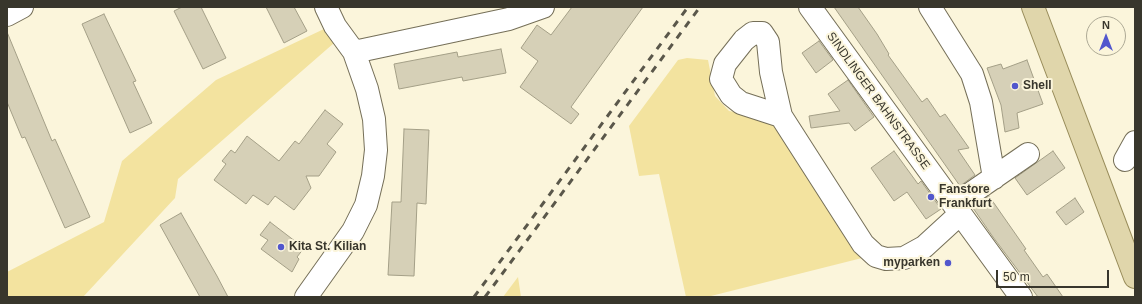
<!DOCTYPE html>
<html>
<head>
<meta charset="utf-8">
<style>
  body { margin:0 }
  #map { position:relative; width:1142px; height:304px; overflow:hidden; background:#fbf5db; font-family:Arial,sans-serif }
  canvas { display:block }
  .frame { position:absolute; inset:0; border:8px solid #38362c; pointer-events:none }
  .north { position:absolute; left:1086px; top:16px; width:40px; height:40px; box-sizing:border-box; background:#fbf5db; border:1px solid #ada995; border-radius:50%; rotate:0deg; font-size:11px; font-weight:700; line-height:16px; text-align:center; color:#38362c }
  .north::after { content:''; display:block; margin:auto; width:14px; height:18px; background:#5257cd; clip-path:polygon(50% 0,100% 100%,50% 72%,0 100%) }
  .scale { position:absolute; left:996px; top:270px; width:113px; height:18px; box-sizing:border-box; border:2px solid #38362c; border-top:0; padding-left:5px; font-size:12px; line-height:14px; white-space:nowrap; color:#38362c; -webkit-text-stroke:3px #fbf5db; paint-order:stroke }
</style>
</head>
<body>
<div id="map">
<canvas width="1142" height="304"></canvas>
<div class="frame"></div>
<div class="north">N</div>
<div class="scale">50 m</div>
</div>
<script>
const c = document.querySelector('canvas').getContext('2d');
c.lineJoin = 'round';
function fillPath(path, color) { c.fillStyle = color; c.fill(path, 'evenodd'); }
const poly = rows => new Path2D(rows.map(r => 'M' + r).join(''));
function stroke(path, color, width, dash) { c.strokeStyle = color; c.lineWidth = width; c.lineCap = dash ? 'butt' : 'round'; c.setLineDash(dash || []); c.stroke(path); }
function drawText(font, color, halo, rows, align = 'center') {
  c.font = font + ' Arial,sans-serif'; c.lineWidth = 4; c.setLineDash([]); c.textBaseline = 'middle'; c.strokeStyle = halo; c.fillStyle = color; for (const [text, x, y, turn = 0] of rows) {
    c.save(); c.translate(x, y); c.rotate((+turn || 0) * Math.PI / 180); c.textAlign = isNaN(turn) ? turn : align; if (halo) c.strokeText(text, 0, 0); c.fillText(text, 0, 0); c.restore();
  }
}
const green = poly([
  [324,29,334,43,178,179,175,198,83,297,7,297,7,272,104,222,122,161,216,80],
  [687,58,708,60,715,96,729,111,769,118,866,257,707,297,686,297,659,174,639,176,629,126,678,60],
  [518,277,521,297,503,297]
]);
const building = poly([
  [182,7,201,7,226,58,203,69,174,11,182,7],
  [266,7,294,7,307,31,284,43,266,7],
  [572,7,643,7,571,107,579,114,571,124,520,87,538,61,521,48,537,25,551,35,572,7],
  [834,7,858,7,877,34,889,54,888,55,922,102,927,98,940,117,945,114,969,148,958,150,975,175,960,186,834,7],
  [104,14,136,81,133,82,152,123,130,133,82,24,104,14],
  [7,32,52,141,55,139,90,217,65,228,25,137,22,138,7,102,7,32],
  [819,41,833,60,816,73,802,53,819,41],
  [501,49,506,73,463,81,462,77,399,89,394,64,457,52,458,57,501,49],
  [1027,60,1043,104,1017,113,1019,128,1005,132,1001,105,987,68,1001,64,1003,69,1027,60],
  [848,80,874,117,855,131,849,123,811,128,809,116,840,111,828,94,848,80],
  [325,110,343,124,327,144,336,152,319,176,306,176,311,188,294,210,275,196,268,205,253,195,246,204,214,180,226,164,222,161,231,150,235,153,247,136,279,161,295,141,299,144,325,110],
  [404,129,429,130,426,204,417,203,414,276,388,275,392,202,401,202,404,129],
  [894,151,918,184,921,181,941,209,926,219,907,192,894,201,871,168,894,151],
  [1053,151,1065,168,1027,195,1015,178,1053,151],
  [989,196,1026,249,1024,250,1043,277,1047,274,1063,297,1038,297,993,237,973,208,989,196],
  [1075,198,1084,212,1066,225,1056,212,1075,198],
  [181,213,217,276,228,297,200,297,160,225,181,213],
  [270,222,304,248,297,257,299,259,292,272,261,249,268,240,260,235,270,222]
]);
const minor = poly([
  [326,7,335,26,354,52,509,19,543,7],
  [810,7,1021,297],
  [930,7,972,74,981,102,994,178],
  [7,15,22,7],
  [781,116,741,103,731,95,721,79,725,64,744,40,753,33,762,33,768,42,771,72,781,116,863,244,876,256,886,259,904,258,924,247,960,214],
  [1125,160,1135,142],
  [954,205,1028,154],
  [306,297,353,231,366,205,373,176,376,150,374,119,367,89,354,52]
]);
const major = poly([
  [1033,7,1135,277]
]);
const rail = poly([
  [474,297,688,7],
  [485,297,700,7]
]);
const markers = [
  [1015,86,4,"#5257cd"],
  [931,197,4,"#5257cd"],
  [281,247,4,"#5257cd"],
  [948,263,4,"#5257cd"]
];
const poiNames = [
  ["Shell",1023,86],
  ["Fanstore",939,190],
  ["Frankfurt",939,204],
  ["Kita St. Kilian",289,247],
  ["myparken",940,263,"right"]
];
const streetNames = [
  ["SINDLINGER BAHNSTRASSE",878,101,54]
];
fillPath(green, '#f3e39f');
fillPath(building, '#d6d0b7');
stroke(building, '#a49f87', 1);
stroke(minor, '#756f58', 24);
stroke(major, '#988c5a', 24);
stroke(minor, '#fff', 22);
stroke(major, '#e0d6ab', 22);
stroke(rail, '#5a574a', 3, [7, 7]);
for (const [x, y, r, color] of markers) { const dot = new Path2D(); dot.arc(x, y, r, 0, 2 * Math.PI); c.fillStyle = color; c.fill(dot); stroke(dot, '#fbf5db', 1.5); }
drawText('bold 12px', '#38362c', '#fbf5db', poiNames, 'left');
drawText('12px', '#38362c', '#fbf5db', streetNames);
</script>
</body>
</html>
